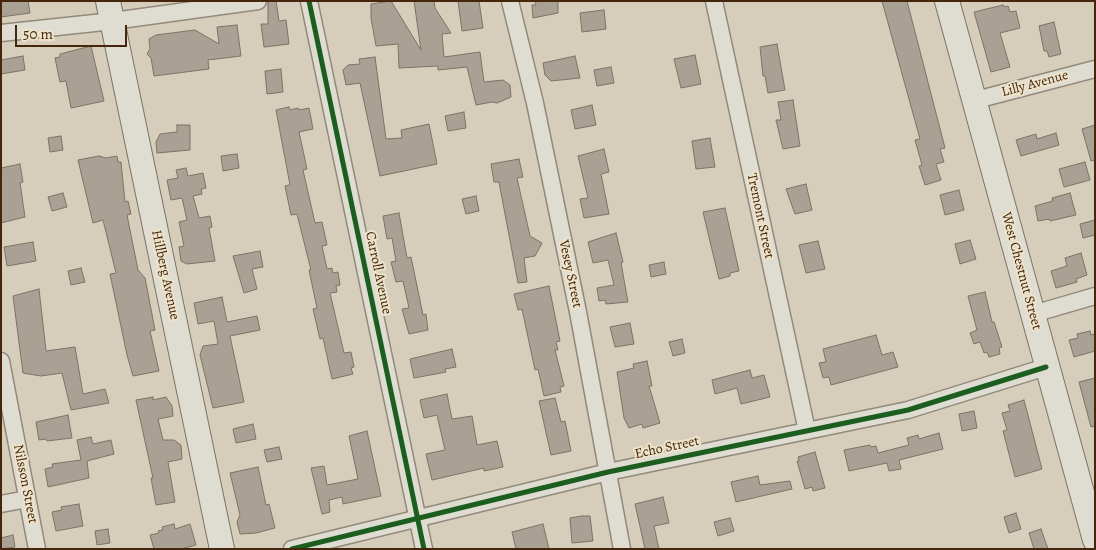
<!DOCTYPE html>
<html>
<head>
<meta charset="utf-8">
<style>
  body { margin:0 }
  #map { position:relative; width:1096px; height:550px; overflow:hidden; background:#d6ceba; font-family:Alegreya,serif }
  canvas { display:block }
  .frame { position:absolute; inset:0; border:2px solid #45260d; pointer-events:none }
  .scale { position:absolute; left:15px; top:25px; width:112px; height:22px; box-sizing:border-box; border:2px solid #45260d; border-top:0; padding-left:6px; font-size:15px; line-height:18px; white-space:nowrap; color:#45260d; -webkit-text-stroke:4px #ece3ca; paint-order:stroke }
</style>
</head>
<body>
<div id="map">
<canvas width="1096" height="550"></canvas>
<div class="frame"></div>
<div class="scale">50 m</div>
</div>
<script>
const c = document.querySelector('canvas').getContext('2d');
c.lineJoin = 'round';
function fillPath(path, color) { c.fillStyle = color; c.fill(path, 'evenodd'); }
const poly = rows => new Path2D(rows.map(r => 'M' + r).join(''));
function stroke(path, color, width, dash) { c.strokeStyle = color; c.lineWidth = width; c.lineCap = dash ? 'butt' : 'round'; c.setLineDash(dash || []); c.stroke(path); }
function drawText(font, color, halo, rows, align = 'center') {
  c.font = font + ' Alegreya,serif'; c.lineWidth = 4; c.setLineDash([]); c.textBaseline = 'middle'; c.strokeStyle = halo; c.fillStyle = color; for (const [text, x, y, turn = 0] of rows) {
    c.save(); c.translate(x, y); c.rotate((+turn || 0) * Math.PI / 180); c.textAlign = isNaN(turn) ? turn : align; if (halo) c.strokeText(text, 0, 0); c.fillText(text, 0, 0); c.restore();
  }
}
const building = poly([
  [1,1,28,1,30,13,1,17,1,1],
  [268,1,276,1,279,21,286,20,289,44,264,47,261,24,268,24,268,1],
  [391,1,421,50,414,1,434,1,435,8,451,33,442,34,444,57,480,52,484,82,503,80,510,85,511,97,497,103,492,102,476,105,467,67,438,70,438,66,399,68,398,44,376,46,371,18,371,4,391,1],
  [458,1,479,1,483,28,462,31,458,1],
  [535,1,558,1,558,13,533,18,532,5,536,5,535,1],
  [882,1,907,1,945,148,940,149,944,162,936,164,941,180,925,185,919,166,922,165,915,140,920,139,882,1],
  [1003,5,1004,7,1008,6,1010,12,1016,11,1020,28,1000,33,1010,67,991,72,974,12,1003,5],
  [604,10,606,29,582,32,580,13,604,10],
  [1054,22,1061,54,1049,57,1047,51,1044,51,1039,26,1054,22],
  [237,25,241,56,208,60,209,69,154,76,151,58,147,54,150,49,149,39,156,35,195,30,219,44,217,27,237,25],
  [777,44,785,90,768,93,765,76,763,76,760,47,777,44],
  [91,46,104,101,71,108,66,81,60,82,55,58,60,57,60,54,91,46],
  [695,55,701,84,681,88,674,59,695,55],
  [23,56,25,70,1,74,1,60,23,56],
  [575,56,580,78,551,81,545,75,543,63,575,56],
  [375,57,386,139,402,138,401,130,429,124,437,164,380,176,360,83,346,85,343,70,348,65,360,64,359,59,375,57],
  [611,67,614,83,597,86,594,70,611,67],
  [281,69,283,92,267,94,265,71,281,69],
  [793,100,800,146,783,149,776,120,781,120,778,102,793,100],
  [592,105,596,125,575,129,571,110,592,105],
  [289,107,290,110,298,108,299,110,309,108,313,129,299,132,307,169,303,170,315,223,322,222,327,245,322,246,327,269,332,268,333,273,338,272,340,285,336,286,337,292,330,293,344,353,351,352,354,367,351,368,353,374,332,379,323,338,320,339,313,309,317,308,309,270,311,270,297,214,291,215,285,186,290,185,276,110,289,107],
  [464,112,466,128,448,131,445,116,464,112],
  [177,125,190,125,190,150,157,153,156,142,160,134,177,132,177,125],
  [1095,125,1095,160,1091,161,1082,129,1095,125],
  [1056,133,1059,145,1021,156,1016,140,1036,134,1037,139,1056,133],
  [61,136,63,150,50,152,48,138,61,136],
  [710,138,715,167,696,169,692,141,710,138],
  [604,149,609,172,601,174,609,214,584,218,580,199,588,198,578,156,604,149],
  [237,154,239,168,223,171,221,156,237,154],
  [99,156,106,158,117,156,118,162,121,162,125,202,128,201,131,214,127,215,138,270,145,278,155,330,150,331,159,371,133,376,127,355,110,274,116,273,103,220,93,223,78,160,99,156],
  [519,159,523,177,517,178,530,236,542,243,535,256,524,258,527,282,518,283,499,182,494,182,491,164,519,159],
  [1085,162,1090,180,1064,187,1059,169,1085,162],
  [20,164,23,182,20,183,25,217,1,223,1,168,20,164],
  [186,168,188,176,203,173,206,188,201,189,202,194,193,196,199,218,210,216,212,227,209,228,215,261,187,264,181,261,179,247,184,246,179,222,187,220,182,198,171,200,167,180,178,178,176,170,186,168],
  [806,184,812,210,795,214,786,189,806,184],
  [959,190,964,210,945,215,940,195,959,190],
  [63,193,67,207,52,211,48,197,63,193],
  [1070,193,1076,215,1050,221,1049,219,1038,221,1035,206,1053,201,1052,198,1070,193],
  [476,196,479,211,466,214,462,199,476,196],
  [725,208,739,271,730,273,730,276,719,279,703,212,725,208],
  [399,213,407,258,411,257,423,315,426,314,428,330,409,334,402,309,409,308,403,281,396,282,391,262,396,261,392,238,387,239,383,216,399,213],
  [1095,220,1095,235,1083,238,1080,224,1095,220],
  [616,233,623,262,621,263,628,302,606,304,605,300,599,301,597,288,614,285,608,260,593,263,588,242,616,233],
  [970,240,976,259,960,264,955,244,970,240],
  [818,241,825,269,806,273,799,245,818,241],
  [33,242,36,261,7,266,4,247,33,242],
  [260,251,263,267,252,269,257,289,244,293,233,256,260,251],
  [1081,253,1087,275,1076,279,1077,282,1056,288,1051,271,1067,266,1065,258,1081,253],
  [664,262,666,274,651,277,649,265,664,262],
  [81,268,85,282,71,285,68,271,81,268],
  [549,286,560,341,556,342,558,350,555,350,564,386,560,387,561,392,544,396,538,369,535,370,522,309,518,310,514,294,549,286],
  [39,289,46,351,75,347,83,394,105,389,109,403,71,410,62,373,41,376,23,373,13,296,39,289],
  [985,292,992,322,994,322,1002,347,999,348,1000,354,989,357,987,352,984,353,980,342,974,344,970,333,977,330,968,296,985,292],
  [222,297,227,322,257,316,260,330,230,336,244,402,213,408,200,355,203,346,218,344,214,321,198,324,194,303,222,297],
  [630,323,634,344,615,347,610,327,630,323],
  [1090,331,1091,335,1095,334,1095,351,1074,357,1069,340,1078,338,1077,334,1090,331],
  [876,335,882,355,893,352,898,367,831,385,829,377,823,378,819,363,826,362,823,349,876,335],
  [682,339,685,353,673,356,669,342,682,339],
  [452,349,456,367,445,369,446,372,414,378,410,359,452,349],
  [647,361,652,386,649,386,660,423,643,428,642,424,629,428,624,418,617,372,634,368,633,364,647,361],
  [750,370,752,378,764,375,770,397,741,404,737,388,715,394,712,380,750,370],
  [1095,378,1095,426,1091,427,1079,382,1095,378],
  [447,394,452,419,472,416,477,445,497,441,503,467,484,471,484,468,432,480,426,454,445,450,437,415,424,418,420,400,447,394],
  [153,397,153,400,166,397,172,406,173,416,158,419,163,440,174,440,181,445,182,459,168,462,175,502,156,505,151,478,153,478,136,400,153,397],
  [555,398,561,422,565,421,571,451,551,455,539,401,555,398],
  [1024,400,1042,469,1015,477,1003,431,1007,430,1002,413,1010,411,1008,405,1024,400],
  [974,411,977,428,962,431,959,414,974,411],
  [68,415,72,438,47,441,46,439,39,440,36,422,68,415],
  [253,424,256,439,236,443,233,429,253,424],
  [367,431,381,496,343,504,342,497,329,500,330,512,322,514,311,468,324,466,327,485,358,479,349,436,367,431],
  [939,433,943,449,899,460,901,469,889,471,887,463,849,471,844,450,870,445,871,447,876,446,878,453,909,445,907,438,918,435,919,439,939,433],
  [91,437,93,444,111,440,114,454,87,461,89,478,48,487,45,469,53,467,52,464,81,460,77,440,91,437],
  [279,447,282,459,267,462,264,450,279,447],
  [815,452,825,488,813,491,812,487,805,489,797,461,799,461,798,457,815,452],
  [258,467,266,505,269,504,275,528,256,533,240,534,237,522,240,515,230,473,258,467],
  [758,476,760,485,790,481,792,489,736,502,731,482,758,476],
  [663,497,669,523,654,526,659,549,645,549,635,504,663,497],
  [79,504,83,526,56,531,52,512,62,510,61,507,79,504],
  [1016,513,1021,529,1009,533,1004,517,1016,513],
  [582,516,590,516,593,541,572,543,570,518,582,516],
  [730,518,734,531,718,536,714,522,730,518],
  [174,524,175,529,190,524,196,545,181,549,154,549,150,535,159,533,158,531,163,530,162,527,174,524],
  [543,524,549,549,516,549,512,532,543,524],
  [108,529,110,543,97,545,95,531,108,529],
  [1041,529,1048,549,1034,549,1029,533,1041,529],
  [13,535,15,547,1,549,1,538,13,535]
]);
const street = poly([
  [309,1,424,549],
  [510,1,535,103,578,312,622,549],
  [714,1,807,431],
  [1,33,113,21,258,1],
  [976,100,1095,69],
  [1033,314,1095,296],
  [1,361,37,549],
  [1,504,27,499],
  [292,549,608,472,908,410,1046,367]
]);
const secondary = poly([
  [108,1,222,549],
  [947,1,1095,540]
]);
const cycleway = poly([
  [309,1,424,549],
  [292,549,608,472,908,410,1046,367]
]);
const streetNames = [
  ["Lilly Avenue",1035,84,-15],
  ["Tremont Street",760,216,78],
  ["West Chestnut Street",1021,271,75],
  ["Carroll Avenue",378,273,78],
  ["Vesey Street",570,274,78],
  ["Hillberg Avenue",165,275,78],
  ["Echo Street",667,448,-12],
  ["Nilsson Street",25,484,79]
];
fillPath(building, '#a9a193');
stroke(building, '#7c7365', 1);
stroke(street, '#92897b', 19);
stroke(secondary, '#7c7365', 26);
stroke(street, '#dfdcd1', 16);
stroke(secondary, '#dfdcd1', 24);
stroke(cycleway, '#1b5e20', 5);
drawText('14px', '#45260d', '#ece3ca', streetNames);
</script>
</body>
</html>
